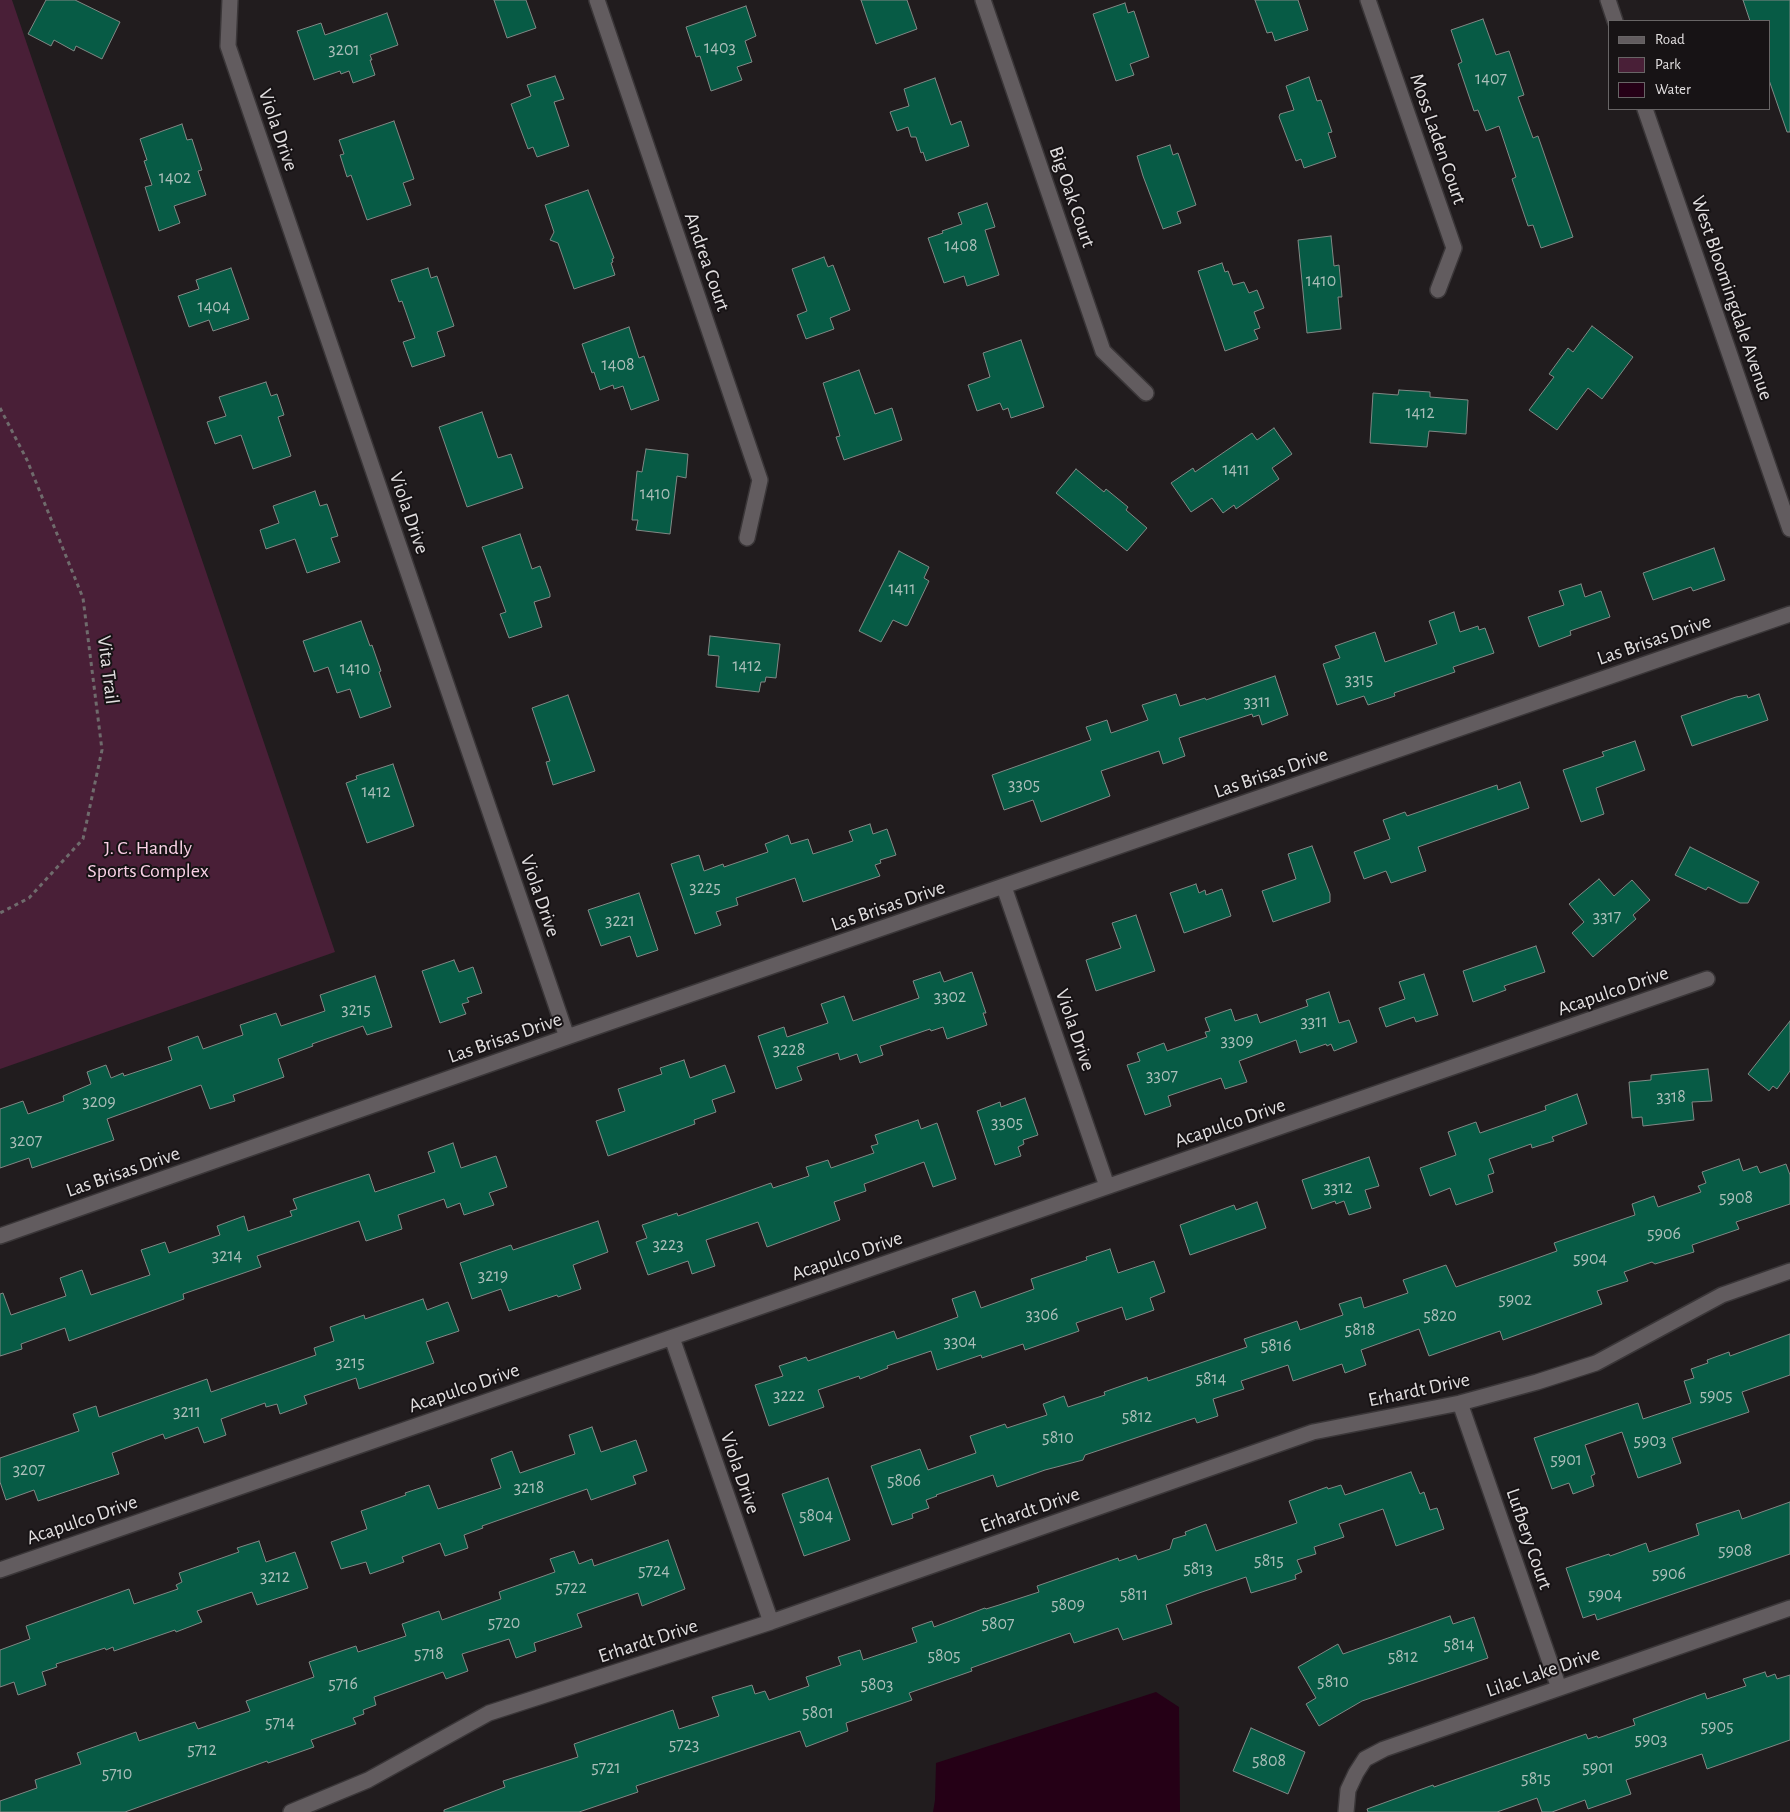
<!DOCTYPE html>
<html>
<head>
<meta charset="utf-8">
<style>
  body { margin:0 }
  #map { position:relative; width:1790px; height:1812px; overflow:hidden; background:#211c1e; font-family:"Alegreya Sans",sans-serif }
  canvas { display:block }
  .legend { position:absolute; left:1608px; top:20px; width:162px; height:90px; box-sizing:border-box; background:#171315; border:1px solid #686566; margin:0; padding:6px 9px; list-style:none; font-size:15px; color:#e2dfe0 }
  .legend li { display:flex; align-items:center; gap:10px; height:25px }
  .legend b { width:25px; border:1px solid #686566 }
</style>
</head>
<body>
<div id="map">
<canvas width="1790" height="1812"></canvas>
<ul class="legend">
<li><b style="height:6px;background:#625c5f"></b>Road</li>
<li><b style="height:14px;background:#491f37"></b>Park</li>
<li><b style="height:14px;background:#250016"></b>Water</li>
</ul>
</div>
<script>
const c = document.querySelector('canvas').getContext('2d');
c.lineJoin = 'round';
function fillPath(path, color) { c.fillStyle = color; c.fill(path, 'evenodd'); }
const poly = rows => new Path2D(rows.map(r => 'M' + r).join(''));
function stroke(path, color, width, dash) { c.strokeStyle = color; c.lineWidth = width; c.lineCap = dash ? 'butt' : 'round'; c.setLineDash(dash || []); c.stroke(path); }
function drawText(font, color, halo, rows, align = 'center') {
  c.font = font + ' "Alegreya Sans",sans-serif'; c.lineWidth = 4; c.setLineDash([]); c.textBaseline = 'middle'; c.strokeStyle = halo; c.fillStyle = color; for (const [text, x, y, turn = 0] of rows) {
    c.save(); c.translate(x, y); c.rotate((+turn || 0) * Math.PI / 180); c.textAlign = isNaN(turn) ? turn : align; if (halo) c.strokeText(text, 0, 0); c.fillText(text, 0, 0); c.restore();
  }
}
const green = poly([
  [0,0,12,0,335,952,0,1069]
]);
const water = poly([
  [1156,1692,1179,1707,1180,1812,933,1812,935,1800,936,1763]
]);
const building = poly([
  [46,0,75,0,120,22,102,59,76,46,74,51,54,40,51,46,28,34,46,0],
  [494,0,526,0,536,28,507,38,494,0],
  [861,0,907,0,917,29,876,44,861,0],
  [1255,0,1298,0,1308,30,1275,41,1272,32,1267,33,1255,0],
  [1743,0,1790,0,1790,132,1787,132,1769,80,1769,21,1750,21,1743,0],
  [1125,3,1128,13,1134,11,1149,57,1130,64,1134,75,1116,81,1093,14,1125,3],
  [746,6,756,36,745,41,752,62,737,67,742,80,711,91,700,56,696,57,686,27,746,6],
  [387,13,398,45,370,55,372,60,370,60,375,75,353,83,349,71,341,74,340,71,314,80,297,31,321,23,325,35,387,13],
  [1483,19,1496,55,1509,51,1524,95,1518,97,1533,138,1538,136,1573,237,1541,248,1533,225,1528,226,1512,179,1516,177,1499,126,1486,131,1478,110,1474,111,1458,64,1462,62,1451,30,1483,19],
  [555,76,564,99,554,102,569,146,537,157,533,147,528,149,511,104,531,96,527,85,555,76],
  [1309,77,1317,101,1321,100,1332,132,1328,133,1336,157,1304,168,1301,159,1296,161,1279,117,1280,114,1294,110,1286,86,1309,77],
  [935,78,951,125,961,121,969,146,926,161,923,152,921,153,916,137,911,137,908,127,897,131,890,112,909,106,904,89,935,78],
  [394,121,414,179,403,183,411,205,367,220,351,175,347,177,340,155,344,154,339,140,394,121],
  [182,124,187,140,192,139,202,170,198,171,206,195,174,206,180,223,159,231,145,187,152,185,144,161,147,160,140,139,182,124],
  [1170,145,1173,155,1178,153,1196,205,1177,212,1181,223,1163,229,1143,176,1137,156,1170,145],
  [588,190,614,258,612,259,613,262,611,263,615,275,574,289,558,243,550,240,554,232,545,205,588,190],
  [987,203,995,227,985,230,999,275,967,286,964,276,944,283,928,238,943,233,942,231,962,224,958,213,987,203],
  [1331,236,1334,266,1339,265,1342,297,1338,297,1341,329,1307,333,1298,240,1331,236],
  [824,257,828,267,833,265,850,310,830,318,834,329,806,339,797,315,807,311,792,269,824,257],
  [1222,263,1225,272,1228,271,1233,285,1244,282,1249,293,1257,290,1264,308,1254,312,1260,328,1254,330,1258,339,1225,351,1198,271,1222,263],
  [231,268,249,319,213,331,209,320,189,327,178,296,199,289,196,280,231,268],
  [428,268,431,278,437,276,454,326,437,332,445,356,412,367,403,342,415,338,402,301,399,302,391,280,428,268],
  [1592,326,1633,357,1602,399,1588,388,1557,430,1529,410,1554,377,1549,374,1568,348,1573,352,1592,326],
  [629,327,639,358,644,356,659,400,631,410,623,386,614,389,613,385,600,390,594,372,592,373,582,344,629,327],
  [1021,340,1044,407,1011,418,1008,408,1003,410,1000,403,977,411,968,385,990,377,983,353,1021,340],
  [859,370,875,414,892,408,902,440,844,460,836,437,840,436,823,383,859,370],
  [266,382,271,396,277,394,284,415,278,417,291,456,253,469,241,435,215,444,207,422,226,416,219,397,266,382],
  [1399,390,1430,392,1430,397,1468,400,1466,434,1429,431,1427,447,1370,443,1373,393,1398,395,1399,390],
  [482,412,498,458,511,454,523,488,467,507,439,427,482,412],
  [1274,428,1292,454,1272,468,1279,479,1236,509,1234,505,1223,513,1212,498,1191,512,1171,483,1193,468,1195,472,1252,433,1257,440,1274,428],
  [646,449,688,454,686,478,677,476,670,534,636,530,638,520,632,520,637,471,642,472,646,449],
  [1076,469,1104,492,1106,489,1128,507,1126,510,1147,528,1127,551,1056,493,1076,469],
  [315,491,320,506,327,504,338,536,331,538,340,562,307,573,295,539,266,549,260,530,279,523,273,506,315,491],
  [520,534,532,569,540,566,550,594,550,597,534,602,542,627,509,638,500,614,506,612,482,547,520,534],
  [1714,548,1725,580,1693,591,1691,587,1653,600,1643,573,1714,548],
  [899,551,929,567,924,578,929,581,908,625,906,626,893,620,881,642,859,631,899,551],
  [1581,584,1585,597,1601,591,1610,617,1570,631,1571,635,1539,647,1528,617,1564,605,1559,591,1581,584],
  [1454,612,1460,632,1478,626,1479,630,1485,628,1494,653,1453,667,1455,672,1394,693,1395,696,1368,705,1364,696,1337,705,1323,664,1340,658,1335,646,1375,632,1385,662,1437,644,1429,621,1454,612],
  [361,621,370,646,372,645,381,671,379,672,391,707,360,718,350,689,337,693,328,667,314,672,303,641,361,621],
  [710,636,780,644,776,678,766,677,765,682,761,682,759,692,716,687,719,656,708,655,710,636],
  [1275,676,1288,715,1262,725,1259,715,1253,717,1252,714,1179,738,1185,756,1163,764,1159,751,1101,771,1110,796,1041,822,1033,800,1004,810,992,775,1091,740,1086,727,1107,720,1111,733,1148,720,1142,705,1176,694,1180,706,1205,698,1206,700,1275,676],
  [1759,694,1768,720,1692,746,1681,716,1736,697,1747,695,1748,698,1759,694],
  [568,695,595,771,553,785,546,762,550,761,532,708,568,695],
  [1635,741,1645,770,1596,788,1604,814,1581,822,1563,770,1604,756,1602,752,1635,741],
  [393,764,414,826,367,843,346,783,357,779,356,776,393,764],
  [1520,782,1529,808,1418,847,1426,871,1391,883,1386,871,1364,879,1354,852,1390,839,1383,820,1405,812,1407,816,1497,785,1498,790,1520,782],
  [870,824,873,834,887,829,896,855,880,860,881,863,875,865,880,876,803,902,795,878,736,898,738,905,716,912,721,925,695,934,671,864,699,855,704,871,723,864,724,867,768,852,765,844,788,835,791,844,808,839,813,854,853,841,849,831,870,824],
  [1312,846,1330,894,1330,902,1273,922,1262,891,1296,879,1288,854,1312,846],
  [1690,847,1759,882,1748,903,1740,903,1708,887,1706,890,1675,875,1690,847],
  [1599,879,1614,896,1632,880,1650,900,1633,915,1636,919,1593,957,1572,933,1584,922,1569,904,1599,879],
  [1196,884,1199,893,1205,890,1206,895,1222,889,1231,916,1184,933,1170,893,1196,884],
  [639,893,658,950,637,957,630,936,601,946,588,910,639,893],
  [1136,915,1155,971,1096,991,1086,960,1121,948,1112,923,1136,915],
  [1536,946,1545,972,1504,986,1506,990,1473,1002,1463,971,1536,946],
  [454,960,459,972,473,967,482,993,467,998,469,1002,462,1004,466,1014,440,1023,422,971,454,960],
  [940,972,944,982,972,972,986,1013,983,1013,987,1025,947,1039,943,1027,931,1031,930,1029,880,1046,883,1055,860,1063,857,1054,840,1060,838,1053,797,1067,802,1080,776,1089,758,1036,784,1027,787,1037,828,1023,821,1004,844,996,853,1021,919,998,913,981,940,972],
  [1424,974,1438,1015,1416,1022,1414,1017,1386,1027,1379,1008,1405,999,1399,982,1424,974],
  [375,976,392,1027,367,1035,363,1026,312,1044,313,1046,278,1059,284,1077,233,1095,235,1101,210,1109,201,1085,107,1119,114,1140,32,1168,29,1158,0,1168,0,1109,23,1101,28,1114,64,1101,63,1096,91,1084,87,1072,106,1065,111,1078,123,1073,124,1076,172,1060,168,1047,198,1036,203,1049,243,1035,240,1025,276,1013,281,1026,325,1011,320,995,375,976],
  [1329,992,1339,1023,1349,1020,1357,1042,1334,1051,1331,1044,1327,1046,1326,1044,1300,1053,1296,1040,1239,1061,1247,1082,1225,1089,1221,1078,1168,1096,1171,1106,1145,1115,1127,1065,1140,1061,1137,1053,1164,1043,1167,1051,1207,1037,1205,1032,1210,1031,1205,1018,1231,1009,1235,1021,1257,1014,1260,1023,1308,1006,1306,1000,1329,992],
  [1790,1021,1790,1071,1777,1089,1773,1086,1769,1091,1748,1074,1790,1021],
  [684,1060,690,1078,725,1065,735,1092,712,1100,716,1112,694,1120,695,1124,608,1156,596,1121,625,1111,618,1089,662,1074,660,1068,684,1060],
  [1708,1069,1712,1101,1692,1102,1694,1120,1643,1126,1642,1117,1632,1118,1629,1082,1651,1080,1651,1075,1708,1069],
  [1577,1094,1587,1124,1552,1137,1554,1141,1532,1148,1531,1144,1489,1159,1494,1173,1488,1175,1493,1192,1456,1205,1450,1188,1430,1196,1420,1168,1456,1155,1448,1132,1476,1122,1480,1133,1546,1110,1545,1106,1577,1094],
  [1025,1098,1038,1135,1023,1140,1024,1144,1018,1147,1021,1156,995,1165,977,1111,1000,1102,1001,1107,1025,1098],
  [918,1120,921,1129,937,1123,956,1179,933,1187,924,1162,864,1184,866,1191,834,1202,840,1220,767,1247,758,1222,706,1240,715,1266,692,1274,688,1261,648,1275,636,1242,647,1238,642,1225,677,1213,678,1216,771,1183,773,1188,809,1176,806,1167,828,1160,831,1168,874,1153,871,1146,878,1144,875,1135,918,1120],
  [453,1143,461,1168,496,1156,507,1187,489,1193,494,1205,464,1215,460,1203,447,1208,444,1199,398,1215,402,1229,366,1241,359,1221,257,1256,261,1267,183,1294,184,1299,69,1341,65,1328,21,1344,22,1349,0,1356,0,1294,3,1293,11,1315,66,1296,60,1278,82,1270,91,1295,150,1275,141,1250,165,1242,169,1253,220,1235,217,1226,244,1216,248,1231,292,1216,290,1211,297,1209,293,1199,369,1174,375,1192,435,1172,428,1152,453,1143],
  [1369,1157,1379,1186,1365,1190,1371,1208,1349,1215,1344,1201,1336,1204,1335,1201,1312,1209,1302,1180,1369,1157],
  [1739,1159,1743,1171,1757,1166,1760,1173,1786,1164,1790,1175,1790,1204,1736,1222,1739,1229,1692,1245,1694,1252,1655,1264,1652,1262,1624,1272,1628,1281,1597,1291,1602,1304,1503,1340,1500,1331,1429,1356,1419,1329,1361,1350,1366,1365,1345,1373,1342,1364,1293,1381,1288,1365,1241,1381,1244,1389,1213,1399,1218,1416,1197,1423,1195,1418,1085,1455,1083,1460,1045,1470,997,1487,993,1475,936,1495,937,1496,926,1500,929,1508,912,1514,913,1518,892,1525,871,1466,920,1449,928,1470,976,1453,970,1436,1005,1424,1007,1428,1047,1415,1043,1404,1064,1396,1068,1407,1105,1395,1104,1392,1147,1377,1148,1381,1247,1347,1244,1339,1297,1321,1300,1330,1343,1315,1339,1304,1361,1297,1364,1308,1408,1293,1403,1280,1446,1265,1456,1287,1557,1251,1554,1243,1635,1215,1632,1204,1654,1196,1658,1207,1701,1192,1698,1186,1706,1183,1702,1172,1739,1159],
  [1257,1202,1266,1228,1190,1255,1180,1225,1234,1205,1236,1210,1257,1202],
  [598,1221,608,1252,573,1265,581,1289,558,1297,557,1295,509,1311,501,1289,472,1299,460,1263,511,1245,513,1250,598,1221],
  [1110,1249,1118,1273,1154,1261,1165,1292,1150,1298,1154,1310,1126,1320,1122,1307,1076,1323,1079,1331,1025,1350,1023,1344,982,1358,981,1355,937,1370,931,1351,887,1366,888,1368,860,1379,859,1376,818,1390,824,1407,769,1426,755,1385,783,1376,779,1366,806,1357,808,1361,894,1331,897,1339,958,1317,952,1299,975,1291,981,1308,1034,1289,1031,1279,1087,1260,1086,1257,1110,1249],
  [423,1299,427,1310,448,1302,459,1331,426,1342,434,1363,359,1389,356,1378,304,1396,307,1404,280,1414,277,1404,266,1407,265,1403,221,1419,226,1435,204,1443,198,1427,165,1439,163,1434,112,1453,119,1474,38,1501,34,1490,6,1500,0,1482,0,1458,79,1431,73,1414,96,1406,99,1417,207,1379,211,1392,316,1355,314,1348,334,1341,330,1327,364,1315,365,1319,423,1299],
  [1790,1334,1790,1375,1742,1392,1749,1412,1672,1438,1681,1463,1638,1478,1622,1432,1585,1445,1595,1474,1591,1476,1594,1486,1573,1494,1569,1483,1552,1489,1534,1438,1638,1403,1643,1419,1691,1403,1684,1381,1694,1378,1691,1369,1708,1363,1707,1360,1729,1352,1730,1356,1790,1334],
  [592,1427,601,1452,636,1440,647,1471,633,1476,636,1484,591,1500,587,1489,482,1526,483,1528,464,1535,468,1548,445,1556,440,1543,402,1557,404,1562,370,1574,366,1562,341,1569,331,1542,367,1529,361,1511,406,1495,405,1493,429,1485,438,1509,501,1488,491,1459,512,1451,520,1473,575,1454,569,1435,592,1427],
  [1411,1472,1420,1494,1424,1492,1430,1510,1437,1508,1444,1529,1396,1546,1383,1509,1339,1524,1344,1537,1314,1547,1316,1554,1297,1560,1302,1572,1295,1575,1296,1579,1251,1593,1246,1577,1199,1593,1166,1605,1172,1624,1123,1640,1118,1628,1074,1643,1070,1633,971,1668,972,1671,909,1693,912,1700,846,1723,848,1731,806,1747,800,1731,636,1786,638,1792,579,1812,444,1812,444,1810,505,1787,503,1781,578,1757,574,1744,673,1710,679,1729,719,1716,712,1697,752,1685,755,1694,765,1691,769,1700,809,1686,806,1677,841,1665,838,1657,860,1650,863,1660,917,1642,912,1628,932,1621,934,1627,985,1608,986,1609,999,1605,1039,1592,1037,1586,1118,1558,1119,1561,1136,1555,1138,1560,1170,1549,1173,1539,1186,1535,1185,1532,1206,1524,1216,1551,1297,1523,1289,1501,1327,1487,1328,1489,1341,1485,1345,1495,1411,1472],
  [828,1478,850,1540,804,1556,782,1494,828,1478],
  [1790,1502,1790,1554,1597,1620,1595,1614,1583,1618,1566,1568,1609,1554,1610,1556,1646,1543,1649,1552,1699,1535,1696,1524,1739,1510,1742,1519,1790,1502],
  [668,1540,685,1589,642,1606,638,1593,577,1614,582,1627,534,1643,536,1651,516,1658,509,1639,462,1654,468,1671,446,1679,443,1672,374,1697,376,1705,363,1710,364,1714,353,1718,356,1724,311,1740,314,1747,268,1763,267,1761,125,1812,0,1812,0,1801,37,1788,35,1780,81,1764,77,1753,136,1732,139,1741,195,1722,198,1729,250,1711,246,1701,314,1677,309,1662,356,1646,358,1652,406,1636,402,1624,439,1611,442,1620,501,1599,499,1592,555,1572,550,1559,574,1551,579,1564,592,1559,594,1566,668,1540],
  [259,1541,266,1562,295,1552,308,1588,257,1605,252,1592,197,1611,202,1622,176,1632,175,1630,114,1651,113,1647,106,1650,105,1648,56,1664,57,1667,42,1672,46,1685,18,1695,14,1682,0,1687,0,1650,30,1639,26,1626,129,1589,134,1604,178,1589,176,1585,182,1582,179,1573,239,1552,237,1548,259,1541],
  [1450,1616,1453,1624,1474,1617,1488,1658,1362,1701,1319,1726,1306,1704,1316,1698,1298,1667,1338,1644,1343,1654,1450,1616],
  [1765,1672,1767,1677,1775,1674,1777,1679,1790,1675,1790,1740,1707,1769,1702,1754,1626,1780,1631,1794,1588,1809,1585,1800,1552,1812,1542,1812,1537,1798,1497,1812,1368,1812,1367,1809,1433,1785,1434,1787,1586,1734,1588,1739,1597,1736,1598,1738,1635,1725,1633,1719,1705,1693,1707,1699,1746,1686,1743,1679,1765,1672],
  [1251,1728,1305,1752,1288,1794,1233,1771,1251,1728]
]);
const path = poly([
  [0,408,27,460,83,598,102,750,83,839,29,898,0,913]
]);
const street = poly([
  [230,0,228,46,567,1037],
  [597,0,760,480,747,538],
  [983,0,1103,351,1146,393],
  [1368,0,1454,248,1438,290],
  [1004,887,1107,1186],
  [0,1236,567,1037,1790,614],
  [672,1338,771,1622],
  [1460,1403,1559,1688],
  [0,1570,1707,979],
  [291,1812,368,1780,489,1713,771,1622,1313,1432,1460,1403,1537,1382,1596,1363,1722,1295,1790,1271],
  [1346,1812,1348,1790,1356,1773,1365,1759,1384,1749,1790,1608]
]);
const secondary = poly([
  [1608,0,1615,21],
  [1645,109,1790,529]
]);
const numberNames = [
  ["1403",720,48],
  ["3201",344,50],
  ["1407",1491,79],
  ["1402",175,178],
  ["1408",961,246],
  ["1410",1321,281],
  ["1404",214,307],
  ["1408",618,365],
  ["1412",1420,413],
  ["1411",1236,470],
  ["1410",655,494],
  ["1411",902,589],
  ["1412",747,666],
  ["1410",355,669],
  ["3315",1359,680],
  ["3311",1257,702],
  ["3305",1024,785],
  ["1412",376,792],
  ["3225",705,888],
  ["3317",1607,917],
  ["3221",620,921],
  ["3302",950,997],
  ["3215",356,1010],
  ["3311",1314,1022],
  ["3309",1237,1041],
  ["3228",789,1050],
  ["3307",1162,1076],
  ["3318",1671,1097],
  ["3209",99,1102],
  ["3305",1007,1123],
  ["3207",26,1141],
  ["3312",1338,1188],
  ["5908",1736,1198],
  ["5906",1664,1234],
  ["3223",668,1245],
  ["3214",227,1256],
  ["5904",1590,1259],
  ["3219",493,1276],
  ["5902",1515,1300],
  ["3306",1042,1315],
  ["5820",1440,1316],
  ["5818",1360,1330],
  ["3304",960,1342],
  ["5816",1276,1346],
  ["3215",350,1363],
  ["5814",1211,1379],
  ["3222",789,1396],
  ["5905",1716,1396],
  ["3211",187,1412],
  ["5812",1137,1417],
  ["5810",1058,1438],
  ["5903",1650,1441],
  ["5901",1566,1460],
  ["3207",29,1470],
  ["5806",904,1481],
  ["3218",529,1488],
  ["5804",816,1516],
  ["5908",1735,1551],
  ["5815",1269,1561],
  ["5813",1198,1569],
  ["5724",654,1571],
  ["5906",1669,1574],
  ["3212",275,1577],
  ["5722",571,1588],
  ["5811",1134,1595],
  ["5904",1605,1595],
  ["5809",1068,1605],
  ["5720",504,1623],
  ["5807",998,1624],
  ["5814",1459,1645],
  ["5718",429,1654],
  ["5805",944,1656],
  ["5812",1403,1657],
  ["5810",1333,1682],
  ["5716",343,1684],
  ["5803",877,1685],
  ["5801",818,1713],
  ["5714",280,1723],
  ["5905",1717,1727],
  ["5903",1651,1740],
  ["5723",684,1745],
  ["5712",202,1750],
  ["5808",1269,1761],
  ["5721",606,1768],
  ["5901",1598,1768],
  ["5710",117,1774],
  ["5815",1536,1779]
];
const streetNames = [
  ["Viola Drive",278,130,71],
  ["Moss Laden Court",1438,139,71],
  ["Big Oak Court",1072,197,71],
  ["Andrea Court",707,262,71],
  ["West Bloomingdale Avenue",1732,298,71],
  ["Viola Drive",409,513,71],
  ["Las Brisas Drive",1654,640,-19],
  ["Vita Trail",108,670,83],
  ["Las Brisas Drive",1271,773,-19],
  ["Viola Drive",540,896,71],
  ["Las Brisas Drive",888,906,-19],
  ["Acapulco Drive",1613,991,-19],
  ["Viola Drive",1075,1030,71],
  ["Las Brisas Drive",505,1038,-19],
  ["Acapulco Drive",1230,1123,-19],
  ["Las Brisas Drive",123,1172,-19],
  ["Acapulco Drive",847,1256,-19],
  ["Acapulco Drive",464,1388,-19],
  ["Erhardt Drive",1419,1390,-12],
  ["Viola Drive",740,1473,71],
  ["Erhardt Drive",1030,1510,-19],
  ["Acapulco Drive",82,1520,-19],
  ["Lufbery Court",1529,1539,71],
  ["Erhardt Drive",648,1641,-18],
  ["Lilac Lake Drive",1543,1672,-19]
];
const parkNames = [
  ["J. C. Handly",148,848],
  ["Sports Complex",148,871]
];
fillPath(green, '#491f37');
fillPath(water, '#250016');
fillPath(building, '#075b45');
stroke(building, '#818885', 1);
stroke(street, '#3a3638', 18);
stroke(secondary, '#3a3638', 18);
stroke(path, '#6f6b6c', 3, [4, 4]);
stroke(street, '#625c5f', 15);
stroke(secondary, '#625c5f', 15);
drawText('18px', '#abbeb9', null, numberNames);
drawText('20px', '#e2dfe0', '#171315', streetNames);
drawText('20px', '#fad1e6', '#171315', parkNames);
</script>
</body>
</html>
